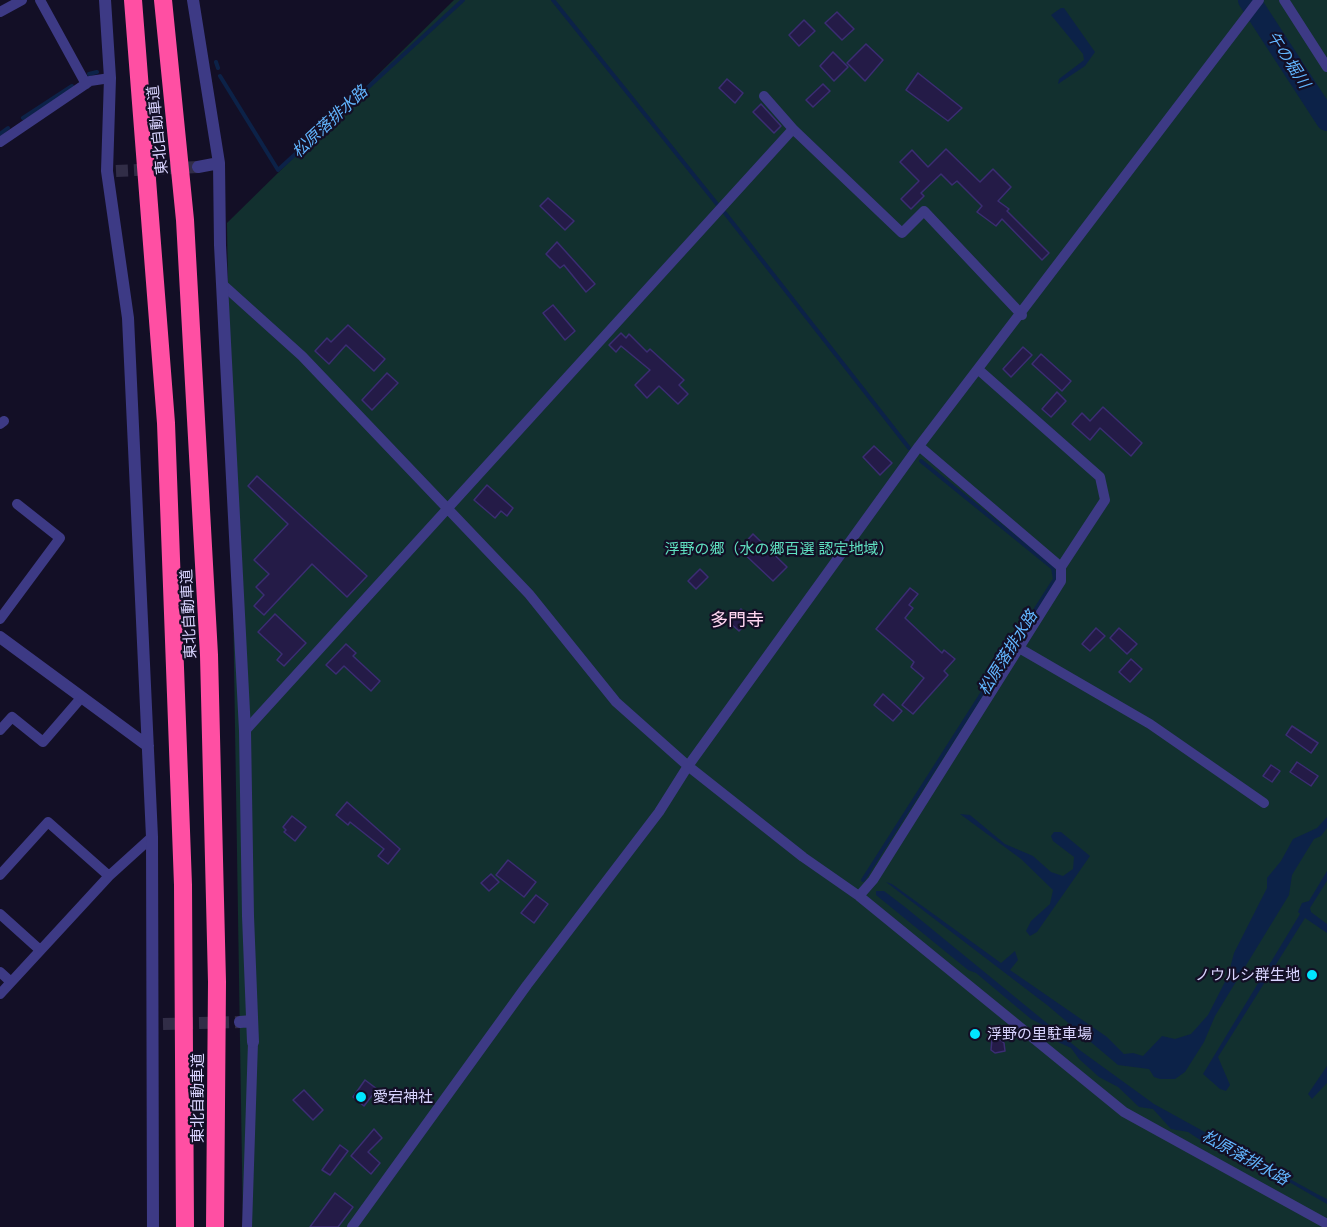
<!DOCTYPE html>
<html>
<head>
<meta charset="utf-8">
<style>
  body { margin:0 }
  canvas { display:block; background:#130f26 }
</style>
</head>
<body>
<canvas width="1327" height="1227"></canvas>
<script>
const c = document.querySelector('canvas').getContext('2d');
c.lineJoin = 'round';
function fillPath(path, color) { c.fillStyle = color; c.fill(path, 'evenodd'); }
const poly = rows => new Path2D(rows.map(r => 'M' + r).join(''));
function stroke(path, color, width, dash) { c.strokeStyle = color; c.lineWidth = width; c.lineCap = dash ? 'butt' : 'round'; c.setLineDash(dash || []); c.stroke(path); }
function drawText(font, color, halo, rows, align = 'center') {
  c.font = font + ' Quicksand,"Noto Sans JP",sans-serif'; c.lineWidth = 4.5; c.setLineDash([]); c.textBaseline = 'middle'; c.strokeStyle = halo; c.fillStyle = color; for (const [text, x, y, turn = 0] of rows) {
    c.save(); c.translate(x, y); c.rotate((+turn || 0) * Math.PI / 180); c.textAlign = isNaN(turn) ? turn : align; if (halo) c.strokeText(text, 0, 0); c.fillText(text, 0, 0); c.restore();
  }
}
const green = poly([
  [454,0,1327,0,1327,1227,243,1227,227,223]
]);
const water = poly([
  [1061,8,1064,8,1095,52,1085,66,1058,84,1059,79,1084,60,1083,54,1051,15],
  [960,814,970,815,1005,844,1033,856,1051,872,1063,876,1073,869,1074,857,1053,841,1051,836,1054,832,1061,832,1090,856,1037,932,1030,936,1026,931,1031,921,1050,904,1053,890,1021,859],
  [1327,817,1327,828,1321,836,1314,839,1292,875,1289,895,1215,1016,1204,1042,1185,1072,1175,1079,1160,1079,1154,1077,1149,1069,1118,1065,1047,1005,886,882,892,884,1001,963,1015,951,1018,960,1010,970,1107,1037,1124,1054,1133,1053,1143,1056,1162,1036,1175,1039,1191,1034,1208,1015,1228,976,1234,953,1267,888,1267,878,1281,861,1293,839,1317,828],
  [1327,871,1327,881,1310,908,1311,912,1327,924,1327,933,1305,918,1218,1057,1230,1085,1226,1091,1220,1089,1203,1074,1300,914,1298,912,1302,903,1309,901],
  [876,891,884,891,905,907,1081,1051,1154,1104,1317,1194,1327,1199,1327,1204,1277,1175,1256,1168,1218,1145,1208,1145,1188,1132,1171,1129,1153,1109,1139,1107,1118,1087,1099,1077,1079,1059,1071,1048,1058,1042,1043,1025,1031,1019,976,973,968,970,876,895],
  [1327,1066,1327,1083,1312,1099,1308,1094]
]);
const stream = poly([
  [553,0,717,204],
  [216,62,218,68],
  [89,74,97,72],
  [220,76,278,170,463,0],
  [23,118,72,86],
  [0,134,8,128],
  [725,213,909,448],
  [863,880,1055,579,1053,568,921,461]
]);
const river = poly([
  [1249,0,1327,120]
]);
const building = poly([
  [837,12,854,29,842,40,825,23,837,12],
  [804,20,815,31,799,46,789,35,804,20],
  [866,44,883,60,865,81,847,63,866,44],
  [833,52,848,67,834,81,820,66,833,52],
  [918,73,962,108,948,121,906,90,918,73],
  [727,79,743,93,735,103,719,88,727,79],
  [823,84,830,91,813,107,806,100,823,84],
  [761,104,781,126,774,133,753,112,761,104],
  [946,149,980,182,993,169,1011,187,998,201,1009,209,1007,211,1049,253,1042,260,1002,219,996,226,977,212,982,206,957,181,952,185,941,174,921,193,924,196,911,209,901,199,919,181,900,162,912,150,928,167,946,149],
  [548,198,574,221,565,230,540,206,548,198],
  [557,242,595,284,586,292,564,265,560,268,546,254,557,242],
  [553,305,575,331,565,340,543,313,553,305],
  [348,325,385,359,374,371,346,345,329,364,315,351,327,338,331,342,348,325],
  [621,333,626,338,629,334,647,352,650,349,684,380,679,385,688,394,678,404,659,386,647,398,635,385,650,370,621,346,616,352,609,345,621,333],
  [1023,347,1032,355,1011,377,1003,369,1023,347],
  [1041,354,1071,381,1062,391,1032,364,1041,354],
  [387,373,398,383,372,410,362,400,387,373],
  [1057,392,1066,401,1051,417,1042,409,1057,392],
  [1103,407,1142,443,1131,456,1100,428,1090,440,1072,424,1082,413,1090,421,1103,407],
  [874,446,892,463,880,475,863,457,874,446],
  [257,476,367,576,347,597,312,564,264,615,254,606,264,595,256,587,269,574,254,560,288,524,248,486,257,476],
  [487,485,513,508,507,516,501,511,495,518,474,500,487,485],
  [753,534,787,567,773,581,739,549,753,534],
  [700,569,708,577,696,589,688,581,700,569],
  [910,588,918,594,909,605,913,608,905,618,942,653,944,650,955,659,944,671,948,675,913,714,902,705,924,678,911,667,914,662,876,629,910,588],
  [741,609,751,619,739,631,729,622,741,609],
  [275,614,306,643,284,666,277,660,282,654,258,632,275,614],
  [1096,628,1105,636,1090,651,1082,644,1096,628],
  [1119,628,1137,644,1127,654,1110,638,1119,628],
  [346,644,356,653,353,656,380,681,371,691,344,666,336,674,326,665,346,644],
  [1131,659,1142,669,1130,682,1119,672,1131,659],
  [883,694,902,711,893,721,874,705,883,694],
  [1292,726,1318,743,1311,753,1286,735,1292,726],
  [1297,762,1318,776,1311,786,1290,772,1297,762],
  [1271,765,1280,771,1272,782,1263,776,1271,765],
  [347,802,400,849,388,864,378,856,384,849,350,822,348,825,336,815,347,802],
  [292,816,306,827,295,841,284,832,286,830,283,827,292,816],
  [508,860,536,882,524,897,496,875,508,860],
  [491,874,499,882,489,891,481,883,491,874],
  [536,895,548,904,534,923,521,913,536,895],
  [992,1039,999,1039,1004,1043,1005,1051,995,1053,991,1050,992,1039],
  [365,1080,377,1089,364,1106,353,1097,365,1080],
  [304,1090,323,1110,313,1120,293,1100,304,1090],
  [374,1129,382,1138,368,1152,380,1163,371,1174,351,1156,374,1129],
  [340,1145,348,1151,330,1175,322,1170,340,1145],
  [335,1193,353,1207,338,1227,310,1227,335,1193]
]);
const tertiaryTunnel = poly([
  [116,171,198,167],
  [163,1024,240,1022]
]);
const minor = poly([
  [40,0,86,84],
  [1284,0,1327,67],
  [0,12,22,0],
  [764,96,793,129],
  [0,142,90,81,110,78],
  [222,284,302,356,529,594,616,702,688,766,803,857,859,896,1124,1112,1327,1224],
  [980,371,1100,477,1105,500,1061,567],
  [0,424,4,421],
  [0,619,60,538,17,504],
  [1019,648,1150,724,1264,803],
  [0,730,12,717,43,742,81,698],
  [245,731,793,129,902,233,924,211,1022,315],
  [0,875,48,822,109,876],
  [859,896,873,880,1061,581,1061,567,919,446],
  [0,914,40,950],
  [0,972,11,982],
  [0,994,109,876,152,837],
  [247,1227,253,1042],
  [352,1227,527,985,659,812,688,766,919,446,1259,0]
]);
const tertiary = poly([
  [105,0,110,78,107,171,128,318,152,837,153,1227],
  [193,0,219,163,220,245,245,731,248,916,253,1042],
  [198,167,219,163],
  [0,637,148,746],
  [240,1022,252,1021]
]);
const motorway = poly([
  [133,0,166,423,183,885,185,1227],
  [163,0,185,220,209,655,217,982,215,1227]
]);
const markers = [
  [1312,975,6,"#00e5ff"],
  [975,1034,6,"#00e5ff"],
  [361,1097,6,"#00e5ff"]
];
const streetNames = [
  ["東北自動車道",158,130,-96],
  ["東北自動車道",189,614,-93],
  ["東北自動車道",198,1098,-90]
];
const parkNames = [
  ["浮野の郷（水の郷百選 認定地域）",779,549]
];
const poiNames = [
  ["ノウルシ群生地",1300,975,"right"],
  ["浮野の里駐車場",987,1034],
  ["愛宕神社",373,1097]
];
const waterNames = [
  ["午の堀川",1288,60,57],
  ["松原落排水路",330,122,-43],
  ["松原落排水路",1008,653,-58],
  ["松原落排水路",1245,1158,29]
];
const quarterNames = [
  ["多門寺",737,621]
];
fillPath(green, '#12302f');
fillPath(water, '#0c2248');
stroke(stream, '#0c2248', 4);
stroke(river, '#0c2248', 22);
fillPath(building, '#241b47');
stroke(building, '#3b2d73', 1.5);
stroke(tertiaryTunnel, '#312d47', 12, [12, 6]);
stroke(minor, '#3d3a85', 10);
stroke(tertiary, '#3d3a85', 12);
stroke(motorway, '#ff4fa3', 18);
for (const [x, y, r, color] of markers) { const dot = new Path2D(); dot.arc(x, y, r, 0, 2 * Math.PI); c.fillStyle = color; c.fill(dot); stroke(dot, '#130f26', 2); }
drawText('15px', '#d9d4ff', '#130f26', streetNames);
drawText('15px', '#5fe0c0', '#130f26', parkNames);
drawText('15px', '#d9d4ff', '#130f26', poiNames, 'left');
drawText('italic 16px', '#62b6ff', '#130f26', waterNames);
drawText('18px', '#ffd6f0', '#130f26', quarterNames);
</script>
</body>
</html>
